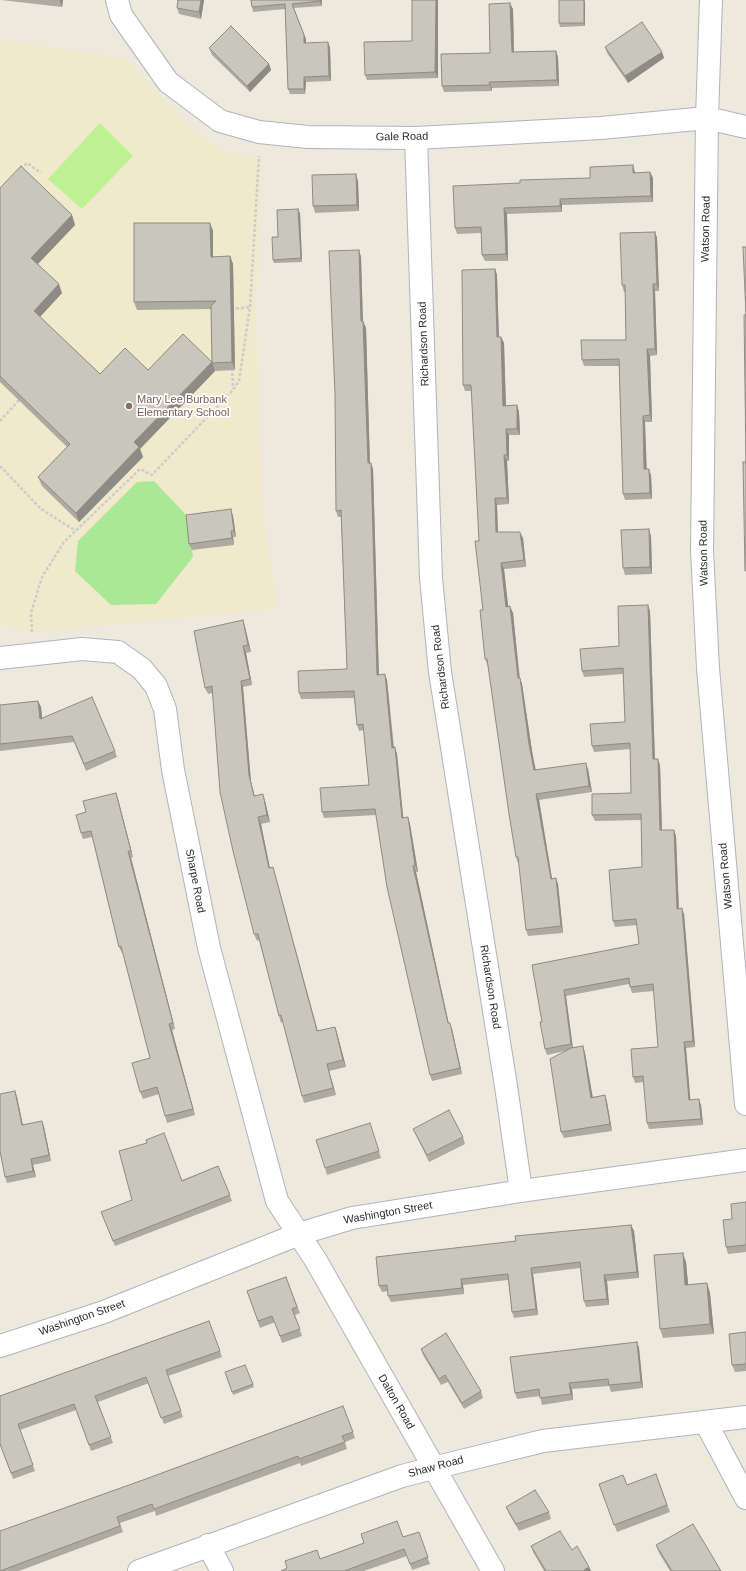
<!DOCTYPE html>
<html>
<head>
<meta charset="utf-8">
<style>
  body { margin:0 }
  canvas { display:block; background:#eee9dd }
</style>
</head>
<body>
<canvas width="746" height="1571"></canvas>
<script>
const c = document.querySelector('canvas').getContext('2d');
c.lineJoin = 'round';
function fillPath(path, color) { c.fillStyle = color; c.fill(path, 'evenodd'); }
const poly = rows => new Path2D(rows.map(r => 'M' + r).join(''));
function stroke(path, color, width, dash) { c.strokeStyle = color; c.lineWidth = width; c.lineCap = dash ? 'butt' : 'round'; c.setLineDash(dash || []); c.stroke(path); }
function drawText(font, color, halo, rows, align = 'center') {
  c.font = font + ' Arial,sans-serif'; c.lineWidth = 3.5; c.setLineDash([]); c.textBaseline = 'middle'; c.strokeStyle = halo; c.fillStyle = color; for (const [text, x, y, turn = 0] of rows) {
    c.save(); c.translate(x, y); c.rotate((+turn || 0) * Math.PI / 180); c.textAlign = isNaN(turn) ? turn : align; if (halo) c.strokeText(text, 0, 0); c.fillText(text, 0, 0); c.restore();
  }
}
const education = poly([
  [0,40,124,58,201,138,229,152,262,159,256,312,261,500,277,608,27,633,6,625,0,625]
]);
const green = poly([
  [154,481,189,518,193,557,156,604,111,605,75,571,78,541,137,482]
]);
const pitch = poly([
  [100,123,133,156,82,209,48,179]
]);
const path = poly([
  [21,169,27,163,41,173],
  [231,309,250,307],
  [232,368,233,389],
  [0,421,19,400],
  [0,466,41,509,76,531],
  [32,632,31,613,42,577,64,542,140,469,152,475,233,390,239,381,250,307,259,156]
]);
const minor = poly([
  [117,0,121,15,168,82,220,121,259,132,308,137,416,138,601,128,707,118,746,127],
  [711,0,707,118,702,551,708,668,746,1104],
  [416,138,431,578,440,672,506,1086,521,1191],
  [0,658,82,649,118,652,142,669,156,686,165,709,173,770,209,948,277,1201,315,1259,493,1571],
  [706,1423,746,1498],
  [208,1545,222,1571],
  [139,1571,402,1476,433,1468,543,1441,746,1417]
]);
const tertiary = poly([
  [0,1346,104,1312,299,1234,352,1218,521,1191,746,1160]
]);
const wall = poly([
  [1,0,63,0,62,7],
  [178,0,204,0,201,19,179,14,177,8],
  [251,0,322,0,322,6,294,8,306,39,306,43,330,47,331,81,306,82,305,94,290,94,288,89,285,9,253,12,252,7],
  [412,0,438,0,438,78,367,80,365,75,412,41],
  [559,0,584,0,585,2,585,26,560,27,559,23],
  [513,9,514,52,556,51,558,57,559,86,492,88,492,91,444,92,442,86,490,53],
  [605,47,662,52,664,58,628,83,607,53],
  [209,48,269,64,271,70,250,92,212,55],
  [635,172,635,173,650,172,653,178,653,202,562,205,562,212,507,214,508,261,485,261,482,255,481,233,457,234,455,228,520,183,590,178],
  [358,181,359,211,315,213,313,206],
  [0,188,72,215,75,225,38,264,62,293,40,317,100,374,148,370,212,362,212,363,211,309,137,310,134,302,210,223,213,231,213,257,230,256,233,264,235,370,215,371,140,449,143,457,79,522,42,486,38,477,67,447,0,382],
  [300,213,302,262,274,263,273,260,278,237],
  [655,232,657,238,659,291,655,291,657,355,650,356,652,422,645,422,646,469,651,475,652,499,625,500,623,494,619,366,584,366,582,360,626,340,625,292,624,292,622,285],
  [359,250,361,257,363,321,366,328,370,463,371,463,373,469,379,675,387,680,394,747,397,754,403,818,410,824,418,872,416,872,448,1023,452,1029,462,1074,432,1081,430,1075,376,815,324,818,322,812,369,785,364,730,359,731,357,725,354,698,301,699,299,693,347,669,341,517,338,517,336,511],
  [495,269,497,275,499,337,501,337,504,343,506,406,517,405,519,412,520,435,509,435,509,461,507,461,509,504,497,505,498,532,523,538,526,567,504,569,508,607,513,613,520,678,522,684,532,751,535,770,588,769,592,792,539,800,552,878,558,884,563,933,528,936,526,930,519,863,518,863,516,857,488,666,485,659,472,391,465,391,463,385],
  [233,516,236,537,233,537,234,545,192,550,189,544],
  [651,536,652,574,625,575,623,568],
  [650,611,655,759,660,765,662,830,674,830,676,836,679,909,684,914,695,1047,686,1048,690,1100,701,1105,703,1125,649,1129,647,1123,644,1082,635,1083,633,1077,658,1047,654,991,632,993,629,984,566,996,573,1048,583,1046,585,1053,592,1097,605,1095,607,1102,612,1131,564,1138,561,1132,565,1051,547,1055,545,1049,542,1022,532,965,639,944,637,925,615,927,613,921,642,867,641,820,595,821,592,815,631,793,630,749,594,752,592,746,625,722,623,674,584,677,582,671,619,646],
  [245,627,251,652,246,653,252,685,243,687,251,782,255,796,265,801,270,822,261,824,270,868,273,867,275,874,318,1031,335,1027,337,1033,346,1067,329,1071,336,1095,304,1103,302,1096,283,1022,281,1023,279,1016,259,940,257,941,254,934,212,693,208,694,205,688],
  [38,701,41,707,42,718,115,751,117,757,86,771,74,742,0,751,0,705],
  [118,799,133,857,131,858,175,1029,172,1030,195,1115,167,1123,159,1094,143,1099,140,1092,150,1058,123,953,122,953,119,947,92,837,83,839,81,833,86,812],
  [15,1091,17,1097,23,1125,44,1127,51,1161,33,1165,36,1177,7,1183,5,1177],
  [413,1129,463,1137,465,1144,429,1162,416,1135],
  [372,1130,381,1158,327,1175,325,1168],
  [218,1166,232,1201,115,1246,101,1212],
  [746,1202,746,1252,728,1254,726,1247,732,1219],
  [631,1225,634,1231,639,1278,607,1281,609,1305,586,1307,584,1301,580,1268,533,1274,538,1315,514,1318,512,1312,508,1280,463,1285,464,1294,391,1302,388,1296,388,1291,382,1292,379,1286,516,1241],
  [686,1262,688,1285,707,1283,710,1293,714,1334,663,1338,660,1329],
  [286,1277,300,1313,295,1315,302,1336,282,1343,275,1322,260,1328,247,1291],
  [209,1321,222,1357,168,1376,183,1417,164,1424,149,1383,98,1402,113,1443,91,1451,76,1410,20,1430,35,1471,13,1479,0,1444,0,1396],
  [746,1332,746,1371,735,1372,732,1365],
  [637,1342,639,1348,643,1388,611,1392,609,1386,572,1389,573,1400,542,1405,540,1396,517,1399,515,1393],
  [421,1349,481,1391,483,1398,464,1409,448,1382,441,1385,423,1355],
  [225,1372,253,1384,254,1387,233,1395],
  [343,1406,355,1438,345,1442,347,1449,301,1466,300,1463,156,1516,155,1511,120,1523,123,1532,19,1571,0,1571,0,1531,143,1480],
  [656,1474,670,1512,617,1532,599,1484,627,1485],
  [506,1507,549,1512,551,1519,519,1531,509,1514],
  [419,1532,430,1564,412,1570,407,1556,364,1571,281,1571,320,1559,403,1537],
  [656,1545,721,1571,670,1571,659,1553],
  [531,1546,572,1550,589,1567,591,1571,544,1571,533,1552]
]);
const shadedWall = poly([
  [60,0,63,0,62,7,60,1],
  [201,0,204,0,201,19,199,12],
  [320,0,322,0,322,6,320,1],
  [436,0,438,0,438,78,435,72],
  [584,0,585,2,585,26,584,23],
  [510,3,513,9,514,58,512,52],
  [304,35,306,39,306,48,304,43],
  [328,42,330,47,331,81,329,76],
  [556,51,558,57,559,86,557,80],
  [662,52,664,58,628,83,625,76],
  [269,64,271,70,250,92,247,86],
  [304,77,306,82,305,94,304,89],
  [489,82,492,88,492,91],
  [633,165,635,172,636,179,633,173],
  [650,172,653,178,653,202,651,196],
  [356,174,358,181,359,211,357,205],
  [560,199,562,205,562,212,560,206],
  [504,208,507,214,508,261,506,254],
  [298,209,300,213,302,262,301,258],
  [72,215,75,225,35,267,31,258],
  [210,223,213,231,213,264,211,257],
  [655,232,657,238,659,291,657,284],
  [359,250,361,257,363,328,361,321],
  [230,256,233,264,235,370,232,362],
  [495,269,497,275,499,343,497,337],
  [59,284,62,293,37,320,34,311],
  [653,284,655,291,657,355,655,349],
  [363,321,366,328,370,469,368,463],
  [501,337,504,343,506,412,503,406],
  [647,349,650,356,652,422,650,415],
  [212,362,215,371,140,449,143,457,79,522,76,513,134,442],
  [517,405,519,412,520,435,517,429],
  [643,416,645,422,647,475,644,469],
  [506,429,509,435,509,461,507,455],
  [504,455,507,461,509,504,507,498],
  [371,463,373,469,379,681,377,675],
  [649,469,651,475,652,499,650,493],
  [495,498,497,505,498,539,496,532],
  [231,509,233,516,236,537,234,531],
  [649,529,651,536,652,574,650,567],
  [231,531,233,537,234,545,232,538],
  [520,532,523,538,526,567,524,560],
  [501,563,504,569,509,613,506,607],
  [648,605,650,611,655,765,653,759],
  [510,606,513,613,520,685,518,678],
  [243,620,245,627,251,652,248,645],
  [243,646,246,653,252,685,250,679],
  [385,674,387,680,394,754,392,748],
  [520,678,522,684,532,751,537,776,534,770,529,744],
  [241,681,243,687,251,782,256,803,254,796,249,775],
  [38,701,41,707,43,725,40,719],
  [395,747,397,754,404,825,402,818],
  [658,759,660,765,662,836,660,830],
  [586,763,588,769,592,792,589,786],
  [116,793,118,799,133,857,131,851],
  [263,794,265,801,270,822,267,815],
  [536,794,539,800,553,885,551,879],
  [258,817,261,824,271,874,269,868],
  [408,817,410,824,418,872,415,865],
  [674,830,676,836,679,915,677,909],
  [128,851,131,858,175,1029,173,1023],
  [413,866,416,872,450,1029,448,1023],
  [273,867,275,874,319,1038,317,1031],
  [556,878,558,884,563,933,561,926],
  [682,908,684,914,695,1047,693,1041],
  [564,990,566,996,573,1050,571,1044],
  [450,1023,452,1029,462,1074,460,1068],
  [169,1024,172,1030,195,1115,193,1109],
  [335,1027,337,1033,346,1067,343,1060],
  [684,1042,686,1048,691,1106,689,1100],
  [583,1046,585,1053,594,1104,591,1098],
  [327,1064,329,1071,336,1095,333,1088],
  [15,1091,17,1097,24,1131,22,1125],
  [605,1095,607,1102,612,1131,610,1124],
  [699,1099,701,1105,703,1125,701,1119],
  [42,1121,44,1127,51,1161,49,1155],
  [31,1159,33,1165,36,1177,33,1171],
  [631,1225,634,1231,639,1278,637,1272],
  [683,1253,686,1262,689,1294,685,1285],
  [531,1268,533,1274,538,1315,536,1309],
  [604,1275,607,1281,609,1305,607,1299],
  [461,1279,463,1285,464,1294,462,1288],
  [707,1283,710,1293,714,1334,710,1324],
  [637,1342,639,1348,643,1388,641,1382],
  [569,1383,572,1389,573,1400,571,1394],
  [589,1567,591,1571,585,1571,584,1570]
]);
const building = poly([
  [178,0,201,0,199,12,177,8,178,0],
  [251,0,320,0,320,1,292,4,304,35,304,43,328,42,329,76,304,77,304,89,288,89,285,4,252,7,251,0],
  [412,0,436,0,435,72,365,75,364,42,412,41,412,0],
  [559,0,584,0,584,23,559,23,559,0],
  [510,3,512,52,556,51,557,80,489,82,490,85,442,86,441,54,490,53,489,4,510,3],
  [642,22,662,52,625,76,605,47,642,22],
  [231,26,269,64,247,86,209,48,231,26],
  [633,165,633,173,650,172,651,196,560,199,560,206,504,208,506,254,482,255,481,227,455,228,453,186,520,183,520,180,590,178,590,167,633,165],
  [21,166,72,215,31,258,59,284,34,311,100,374,125,348,148,370,183,334,212,362,134,442,139,447,76,513,38,477,70,444,0,376,0,188,21,166],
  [356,174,357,205,313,206,312,175,356,174],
  [298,209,301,258,273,260,272,237,278,237,277,210,298,209],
  [134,223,210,223,211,257,230,256,232,362,212,363,211,306,216,301,134,302,134,223],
  [655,232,657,284,653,284,655,349,647,349,650,415,643,416,644,469,649,469,650,493,623,494,619,359,582,360,581,340,626,340,625,285,622,285,620,233,655,232],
  [743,247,746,247,746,462,744,315,746,315,743,247],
  [359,250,361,321,363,321,368,463,371,463,377,675,385,674,392,748,395,747,402,818,408,817,415,865,413,866,448,1023,450,1023,460,1068,430,1075,387,887,375,809,322,812,320,788,369,785,363,724,357,725,354,691,299,693,298,671,347,669,341,510,336,511,335,395,329,251,359,250],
  [495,269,497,337,501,337,503,406,517,405,517,429,506,429,507,455,504,455,507,498,495,498,496,532,520,532,524,560,501,563,506,607,510,606,518,678,520,678,529,744,534,770,586,763,589,786,536,794,551,879,556,878,561,926,526,930,518,857,516,857,509,814,487,659,485,659,480,610,483,610,475,541,479,541,471,385,463,385,462,270,495,269],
  [743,462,746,462,746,571,745,571,743,462],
  [231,509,234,531,231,531,232,538,189,544,186,515,231,509],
  [649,529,650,567,623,568,621,530,649,529],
  [648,605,653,759,658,759,660,830,674,830,677,909,682,908,693,1041,684,1042,689,1100,699,1099,701,1119,647,1123,643,1076,633,1077,631,1049,658,1047,653,984,630,987,629,978,564,990,571,1044,545,1049,540,1022,542,1022,532,965,639,944,636,919,613,921,609,870,642,867,641,814,592,815,592,794,631,793,630,743,592,746,590,724,625,722,623,668,582,671,580,649,619,646,618,606,648,605],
  [243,620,248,645,243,646,250,679,241,681,249,775,254,796,263,794,267,815,258,817,269,868,273,867,317,1031,335,1027,343,1060,327,1064,333,1088,302,1096,281,1015,279,1016,258,934,254,934,233,851,220,792,212,686,205,688,194,631,243,620],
  [92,697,115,751,84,764,72,736,0,744,0,705,38,701,40,719,92,697],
  [116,793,131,851,128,851,173,1023,169,1024,193,1109,165,1116,157,1087,140,1092,132,1063,150,1058,121,946,119,947,91,831,81,833,76,815,86,812,83,801,116,793],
  [583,1046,591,1098,605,1095,610,1124,561,1132,550,1059,571,1048,583,1046],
  [15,1091,22,1125,42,1121,49,1155,31,1159,33,1171,5,1177,0,1151,0,1094,15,1091],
  [449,1110,463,1137,427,1155,413,1129,449,1110],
  [370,1123,379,1151,325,1168,316,1140,370,1123],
  [164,1133,182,1181,218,1166,230,1195,113,1241,101,1212,132,1200,119,1151,147,1143,146,1140,164,1133],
  [746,1202,746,1245,726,1247,723,1220,732,1219,731,1204,746,1202],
  [631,1225,637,1272,604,1275,607,1299,584,1301,580,1262,531,1268,536,1309,512,1312,508,1274,461,1279,462,1288,388,1296,387,1285,379,1286,376,1257,516,1241,515,1236,631,1225],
  [683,1253,685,1285,707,1283,710,1324,660,1329,654,1255,683,1253],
  [286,1277,297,1307,292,1309,300,1329,280,1336,272,1316,258,1321,247,1291,286,1277],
  [209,1321,220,1351,166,1370,181,1411,161,1418,146,1377,95,1396,111,1437,89,1445,74,1404,18,1424,33,1465,11,1473,0,1444,0,1396,209,1321],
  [746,1332,746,1364,732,1365,729,1334,746,1332],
  [446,1333,481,1391,462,1403,445,1375,439,1379,421,1349,446,1333],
  [637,1342,641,1382,609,1385,608,1379,569,1383,571,1394,540,1398,539,1389,515,1393,510,1357,637,1342],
  [245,1365,253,1384,232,1392,225,1372,245,1365],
  [343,1406,353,1432,342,1436,345,1442,299,1459,298,1456,154,1509,152,1504,117,1517,120,1526,0,1571,0,1531,143,1480,343,1406],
  [656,1474,667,1505,614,1525,599,1484,623,1475,627,1485,656,1474],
  [535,1490,549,1512,516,1524,506,1507,535,1490],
  [397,1521,403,1537,419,1532,428,1557,410,1564,404,1549,344,1571,281,1571,287,1568,285,1561,317,1550,320,1559,364,1543,361,1534,397,1521],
  [693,1524,721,1571,672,1571,656,1545,693,1524],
  [560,1531,572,1550,577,1546,589,1567,584,1570,585,1571,546,1571,531,1546,560,1531]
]);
const markers = [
  [129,406,4,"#8d6e63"]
];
const streetNames = [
  ["Gale Road",402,137,-1],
  ["Watson Road",706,229,-89],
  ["Richardson Road",424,344,-92],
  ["Watson Road",704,553,-91],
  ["Richardson Road",441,667,-97],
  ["Watson Road",726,876,-95],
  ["Sharpe Road",195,881,79],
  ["Richardson Road",490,987,81],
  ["Washington Street",388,1213,-10],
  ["Washington Street",82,1318,-19],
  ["Dalton Road",396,1402,60],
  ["Shaw Road",436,1467,-15]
];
const educationNames = [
  ["Mary Lee Burbank",137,400],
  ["Elementary School",137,413]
];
fillPath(education, '#f1e9cb');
fillPath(green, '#a9e996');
fillPath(pitch, '#bef191');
stroke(minor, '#b1b2c0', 24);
stroke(tertiary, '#b1b2c0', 24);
stroke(path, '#ccc', 2.5, [3, 2]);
stroke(minor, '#fff', 22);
stroke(tertiary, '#fff', 22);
fillPath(wall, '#adaba1');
fillPath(shadedWall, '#8d8b83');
fillPath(building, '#c9c7bb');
stroke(building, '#8d8b83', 1);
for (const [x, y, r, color] of markers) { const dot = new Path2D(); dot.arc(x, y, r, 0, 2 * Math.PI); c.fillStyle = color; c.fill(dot); stroke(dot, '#fff', 1.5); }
drawText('11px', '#2c2c2c', '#fff', streetNames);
drawText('11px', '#785e54', '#fff', educationNames, 'left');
</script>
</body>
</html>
